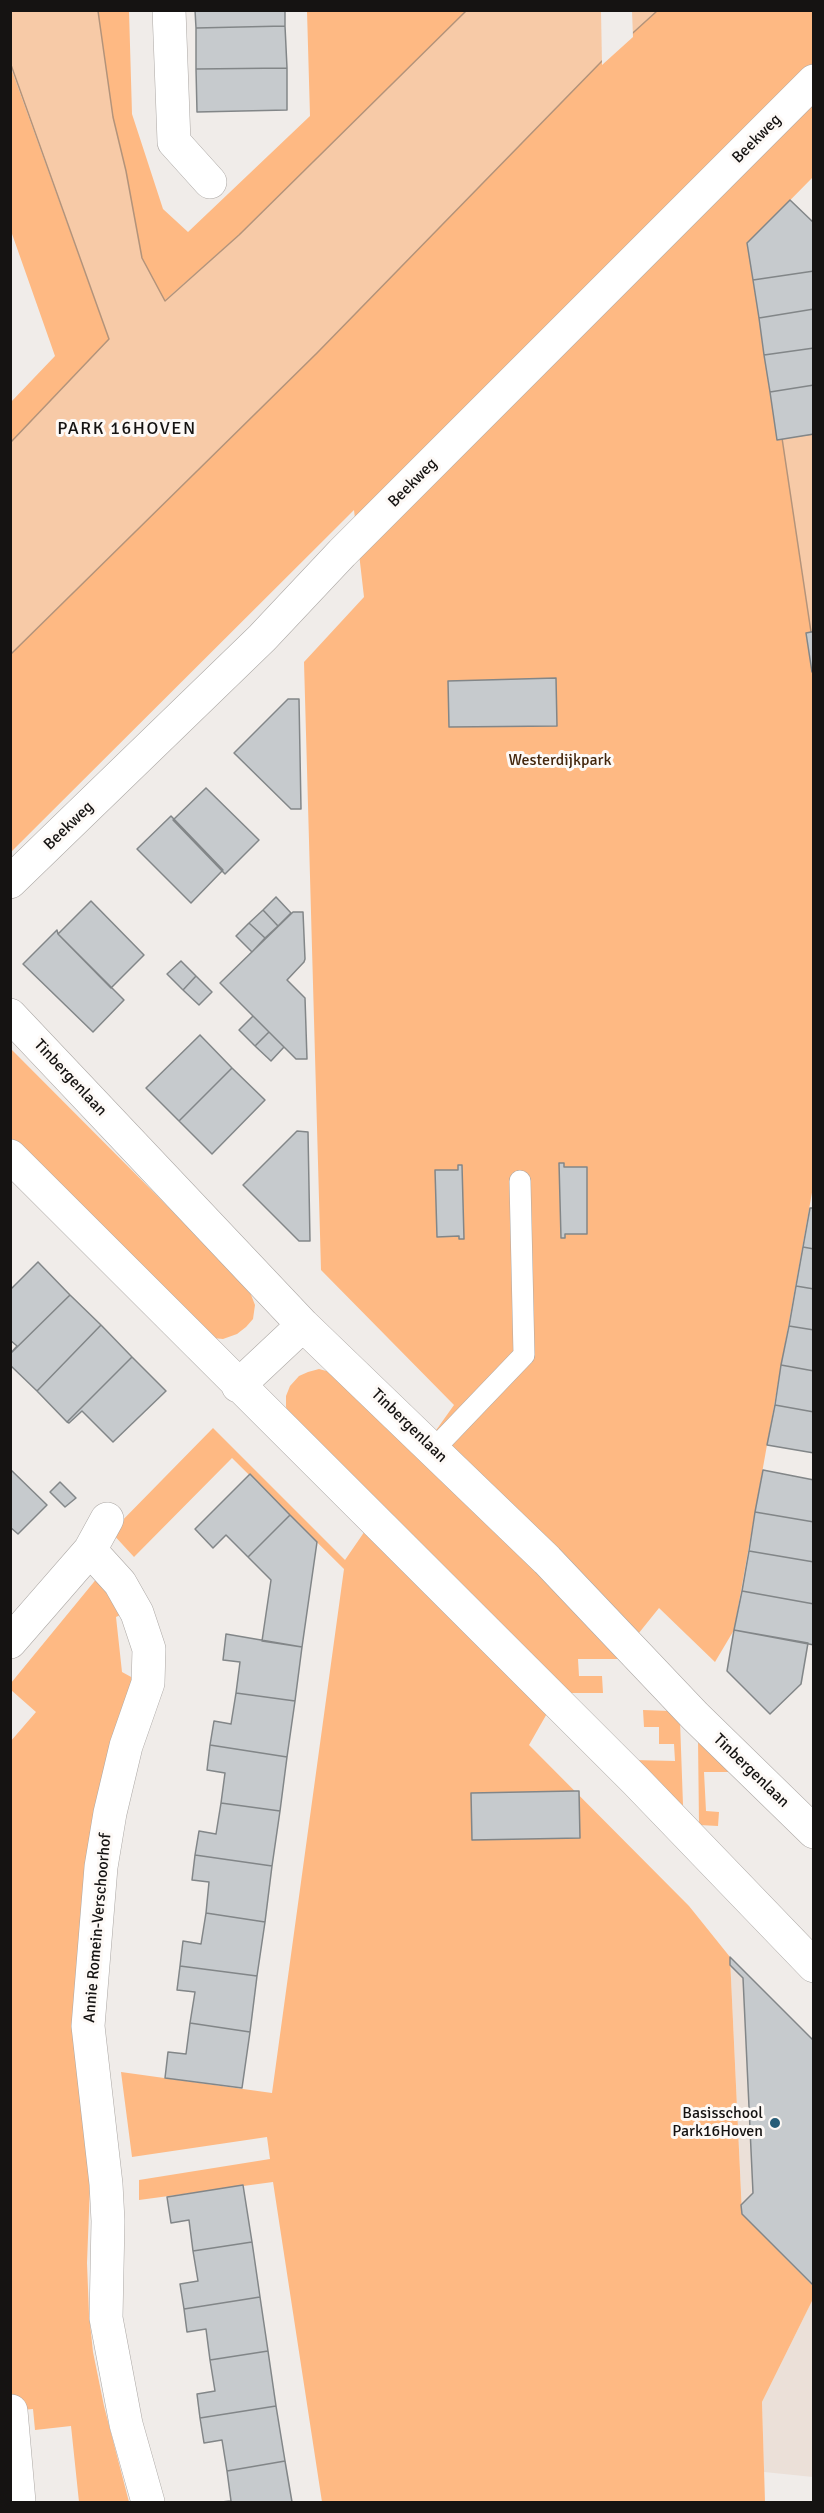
<!DOCTYPE html>
<html>
<head>
<meta charset="utf-8">
<style>
  body { margin:0 }
  #map { position:relative; width:824px; height:2513px; overflow:hidden; background:#f0ece9; font-family:Signika,sans-serif }
  canvas { display:block }
  .frame { position:absolute; inset:0; border:12px solid #151312; pointer-events:none }
</style>
</head>
<body>
<div id="map">
<canvas width="824" height="2513"></canvas>
<div class="frame"></div>
</div>
<script>
const c = document.querySelector('canvas').getContext('2d');
c.lineJoin = 'round';
function fillPath(path, color) { c.fillStyle = color; c.fill(path, 'evenodd'); }
const poly = rows => new Path2D(rows.map(r => 'M' + r).join(''));
function stroke(path, color, width, dash) { c.strokeStyle = color; c.lineWidth = width; c.lineCap = dash ? 'butt' : 'round'; c.setLineDash(dash || []); c.stroke(path); }
function drawText(font, color, halo, rows, align = 'center') {
  c.font = font + ' Signika,sans-serif'; c.lineWidth = 6; c.setLineDash([]); c.textBaseline = 'middle'; c.strokeStyle = halo; c.fillStyle = color; for (const [text, x, y, turn = 0] of rows) {
    c.save(); c.translate(x, y); c.rotate((+turn || 0) * Math.PI / 180); c.textAlign = isNaN(turn) ? turn : align; if (halo) c.strokeText(text, 0, 0); c.fillText(text, 0, 0); c.restore();
  }
}
const built = poly([
  [730,1957,813,2041,813,2286,742,2214],
  [813,2299,813,2477,764,2472,762,2402]
]);
const green = poly([
  [98,11,129,11,132,114,163,209,188,232,310,116,307,11,813,11,813,177,748,243,777,439,782,438,811,632,806,633,814,684,813,1187,734,1630,715,1662,659,1608,618,1659,578,1659,579,1676,602,1676,603,1693,565,1693,561,1689,529,1745,689,1906,730,1957,742,2214,813,2286,813,2299,762,2402,765,2502,322,2502,273,2182,139,2200,139,2180,270,2159,267,2137,132,2157,121,2072,272,2093,344,1569,232,1458,134,1557,111,1532,213,1428,345,1560,380,1509,291,1420,286,1407,286,1396,290,1386,299,1376,308,1372,319,1369,330,1372,417,1457,454,1405,321,1270,304,662,364,597,354,510,11,852,11,654,334,335,315,161,239,235,164,301,142,258,126,171,113,117],
  [10,65,109,339,11,442,11,402,55,356,11,231],
  [10,1048,248,1287,255,1305,253,1319,246,1327,237,1334,223,1339,213,1338,205,1333,11,1138],
  [98,1577,127,1612,116,1617,122,1672,133,1678,88,1851,76,1981,90,2185,87,2263,89,2314,93,2352,104,2406,129,2502,79,2502,71,2426,35,2430,33,2409,11,2411,10,1742,36,1712,11,1690,11,1683],
  [643,1710,670,1711,680,1721,683,1805,679,1808,633,1760,675,1761,674,1744,659,1744,659,1727,644,1727],
  [698,1740,732,1772,704,1772,706,1811,719,1812,718,1826,699,1825]
]);
const water = poly([
  [11,11,98,11,113,117,126,171,142,258,165,301,239,235,466,11,657,11,602,61,317,353,11,654,11,442,109,339,11,65,11,11],
  [813,434,813,632,811,632,782,438,813,434]
]);
const pier = poly([
  [601,11,632,11,633,37,602,65]
]);
const building = poly([
  [195,10,285,10,285,26,196,28,195,10],
  [285,26,287,68,196,69,196,28,285,26],
  [287,68,287,110,197,112,196,69,287,68],
  [790,200,814,223,814,271,753,280,747,243,790,200],
  [814,271,814,309,759,318,753,280,814,271],
  [814,309,814,348,764,355,759,318,814,309],
  [814,348,814,385,770,392,764,355,814,348],
  [814,385,814,434,777,440,770,392,814,385],
  [811,632,814,632,814,672,812,672,806,633,811,632],
  [556,678,557,726,449,727,448,681,556,678],
  [288,699,299,699,301,809,291,809,234,753,288,699],
  [206,788,259,840,225,874,173,820,206,788],
  [171,816,223,870,191,903,137,849,171,816],
  [276,897,291,913,278,926,263,910,276,897],
  [91,901,144,955,111,988,58,934,91,901],
  [263,910,278,926,265,938,249,923,263,910],
  [293,912,303,912,305,959,304,962,287,980,305,998,307,1059,296,1059,220,983,293,912],
  [249,923,265,938,252,952,236,936,249,923],
  [57,930,58,934,124,1000,93,1032,23,964,57,930],
  [181,961,196,976,183,990,167,974,181,961],
  [196,976,212,992,199,1005,183,990,196,976],
  [253,1016,269,1032,255,1046,239,1030,253,1016],
  [269,1032,284,1047,271,1061,255,1046,269,1032],
  [200,1035,232,1068,179,1121,146,1088,200,1035],
  [232,1068,265,1100,212,1154,179,1121,232,1068],
  [297,1131,308,1132,310,1241,299,1241,243,1185,297,1131],
  [559,1163,564,1163,564,1167,587,1167,587,1234,565,1234,565,1238,561,1238,559,1163],
  [458,1165,462,1165,464,1239,459,1239,459,1236,437,1237,435,1170,458,1170,458,1165],
  [810,1208,814,1208,814,1249,803,1247,810,1208],
  [803,1247,814,1249,814,1289,796,1286,803,1247],
  [38,1262,70,1295,10,1354,17,1346,10,1340,10,1290,38,1262],
  [796,1286,814,1289,814,1330,789,1326,796,1286],
  [70,1295,101,1325,37,1391,10,1365,10,1354,70,1295],
  [101,1325,132,1357,67,1422,37,1391,101,1325],
  [789,1326,814,1330,814,1371,781,1365,789,1326],
  [132,1357,166,1391,113,1442,82,1411,69,1423,67,1422,132,1357],
  [781,1365,814,1371,814,1412,775,1405,781,1365],
  [775,1405,814,1412,814,1453,767,1445,775,1405],
  [10,1469,47,1505,18,1534,10,1527,10,1469],
  [763,1470,814,1480,814,1522,755,1512,763,1470],
  [250,1474,290,1515,248,1557,226,1535,213,1548,195,1529,250,1474],
  [60,1482,76,1498,65,1507,50,1492,60,1482],
  [755,1512,814,1522,814,1562,749,1551,755,1512],
  [290,1515,317,1542,302,1647,262,1641,271,1580,248,1557,290,1515],
  [749,1551,814,1562,814,1604,742,1591,749,1551],
  [742,1591,814,1604,814,1645,734,1630,742,1591],
  [734,1630,808,1643,801,1684,770,1714,727,1671,734,1630],
  [226,1634,302,1647,295,1701,236,1693,240,1662,223,1660,226,1634],
  [236,1693,295,1701,287,1757,210,1745,214,1721,231,1724,236,1693],
  [210,1745,287,1757,280,1811,221,1803,225,1773,207,1770,210,1745],
  [574,1791,579,1791,580,1838,472,1840,471,1793,574,1791],
  [221,1803,280,1811,272,1866,195,1855,199,1831,216,1834,221,1803],
  [195,1855,272,1866,265,1922,206,1913,209,1882,192,1880,195,1855],
  [206,1913,265,1922,257,1976,180,1966,183,1941,201,1944,206,1913],
  [730,1957,814,2041,814,2286,742,2214,741,2205,753,2193,743,1978,730,1965,730,1957],
  [180,1966,257,1976,250,2032,190,2023,195,1992,177,1990,180,1966],
  [190,2023,250,2032,242,2088,165,2078,168,2052,186,2054,190,2023],
  [243,2185,252,2242,193,2251,189,2220,171,2223,167,2197,243,2185],
  [252,2242,260,2297,184,2309,180,2284,198,2281,193,2251,252,2242],
  [260,2297,268,2351,210,2360,206,2329,187,2332,184,2309,260,2297],
  [268,2351,276,2406,200,2418,197,2394,215,2391,210,2360,268,2351],
  [276,2406,285,2461,227,2471,222,2440,204,2443,200,2418,276,2406],
  [285,2461,292,2502,221,2502,231,2501,227,2471,285,2461]
]);
const service = poly([
  [434,1449,524,1355,520,1181]
]);
const minor = poly([
  [169,10,174,142,210,182],
  [10,882,262,638,342,553,814,81],
  [10,1015,303,1325,547,1560,695,1716,814,1832],
  [10,1156,635,1780,814,1966],
  [238,1386,303,1325],
  [90,1550,120,1583,137,1613,149,1649,148,1683,126,1746,110,1813,101,1867,88,2026,106,2184,108,2221,106,2318,126,2424,148,2502],
  [10,1642,90,1550,107,1519],
  [11,2411,19,2502]
]);
const markers = [
  [775,2123,6,"#275d78"]
];
const streetNames = [
  ["Beekweg",757,139,-45],
  ["Beekweg",413,483,-45],
  ["Beekweg",69,826,-44],
  ["Tinbergenlaan",70,1078,47],
  ["Tinbergenlaan",409,1426,44],
  ["Tinbergenlaan",751,1771,44],
  ["Annie Romein-Verschoorhof",98,1928,-85]
];
const parkNames = [
  ["Westerdijkpark",560,761]
];
const poiNames = [
  ["Basisschool",763,2114],
  ["Park16Hoven",763,2132]
];
const neighbourhoodNames = [
  ["PARK 16HOVEN",127,429]
];
fillPath(built, '#ebe0d8');
fillPath(green, '#feb983');
fillPath(water, '#f7caa7');
stroke(water, '#b3937a', 1.5);
fillPath(pier, '#f0ece9');
fillPath(building, '#c6cacd');
stroke(building, '#828688', 1.5);
stroke(service, '#aca8a5', 22);
stroke(minor, '#aca8a5', 34);
stroke(service, '#fff', 21);
stroke(minor, '#fff', 33);
for (const [x, y, r, color] of markers) { const dot = new Path2D(); dot.arc(x, y, r, 0, 2 * Math.PI); c.fillStyle = color; c.fill(dot); stroke(dot, '#fdf9f6', 2); }
drawText('16px', '#151312', '#fdf9f6', streetNames);
drawText('16px', '#43260c', '#fdf9f6', parkNames);
drawText('16px', '#151312', '#fdf9f6', poiNames, 'right');
c.letterSpacing = '1.5px';
drawText('18px', '#151312', '#fdf9f6', neighbourhoodNames);
c.letterSpacing = '0px';
</script>
</body>
</html>
